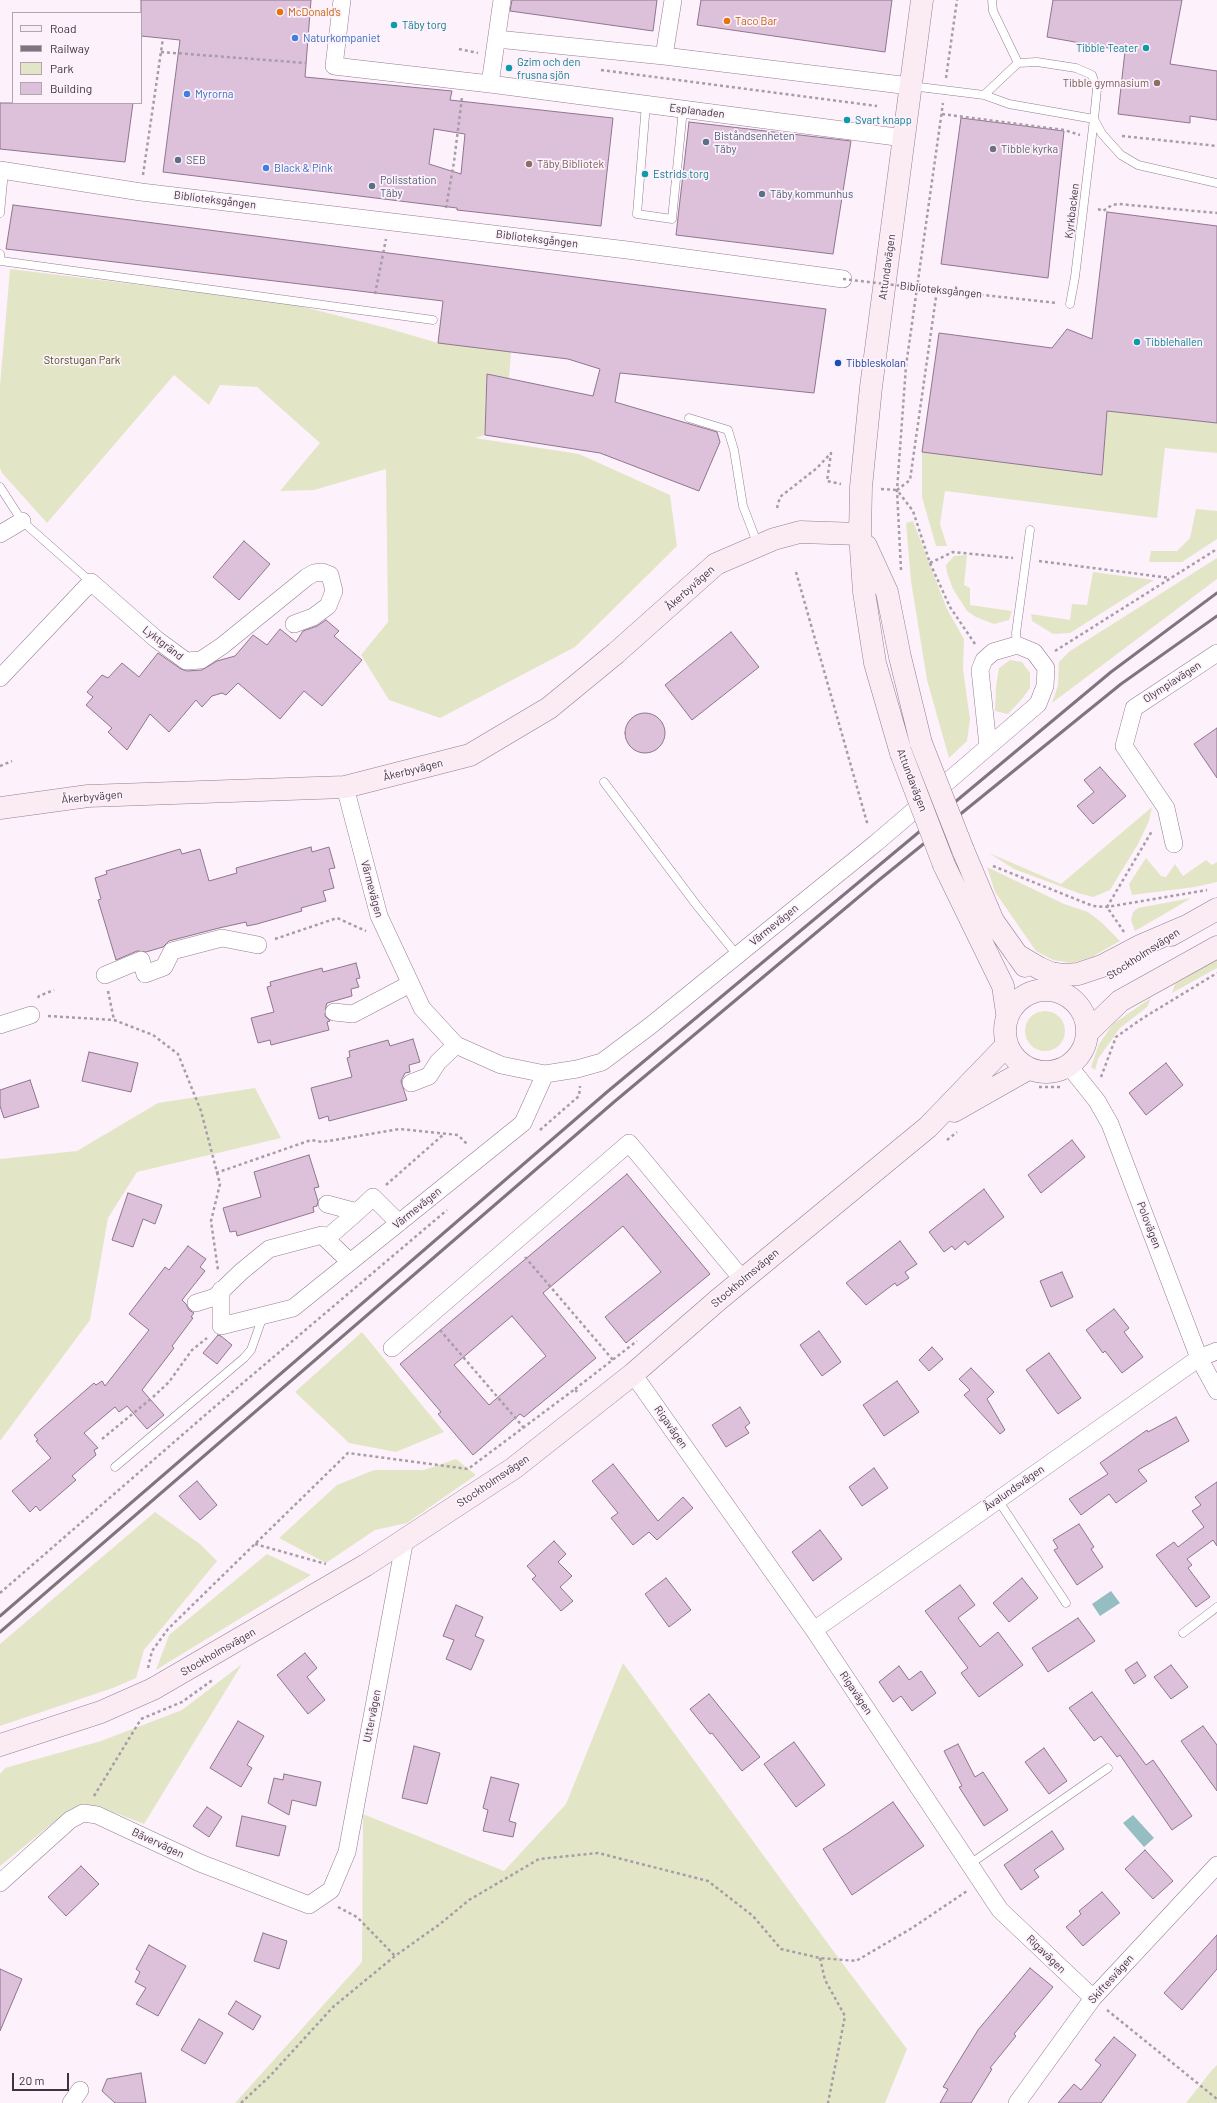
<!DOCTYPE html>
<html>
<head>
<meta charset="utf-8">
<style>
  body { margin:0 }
  #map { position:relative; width:1217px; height:2103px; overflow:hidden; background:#fdf1fc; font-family:Barlow,sans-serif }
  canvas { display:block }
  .legend { position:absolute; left:12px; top:12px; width:130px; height:92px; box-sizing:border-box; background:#fdf1fc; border:1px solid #b1a5b0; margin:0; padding:5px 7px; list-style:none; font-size:12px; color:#3f343e }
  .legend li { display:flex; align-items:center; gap:8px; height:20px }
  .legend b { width:20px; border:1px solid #b1a5b0 }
  .scale { position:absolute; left:12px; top:2073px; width:57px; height:18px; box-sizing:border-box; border:2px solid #3f343e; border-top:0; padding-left:5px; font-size:12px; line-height:14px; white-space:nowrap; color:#3f343e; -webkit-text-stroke:3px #fdf1fc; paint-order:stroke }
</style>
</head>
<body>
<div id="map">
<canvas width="1217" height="2103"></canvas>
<ul class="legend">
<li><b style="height:5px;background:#fbecf3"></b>Road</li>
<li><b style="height:5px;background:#80757f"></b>Railway</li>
<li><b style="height:11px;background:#e3e6c6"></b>Park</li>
<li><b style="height:11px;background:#ddc1db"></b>Building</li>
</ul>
<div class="scale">20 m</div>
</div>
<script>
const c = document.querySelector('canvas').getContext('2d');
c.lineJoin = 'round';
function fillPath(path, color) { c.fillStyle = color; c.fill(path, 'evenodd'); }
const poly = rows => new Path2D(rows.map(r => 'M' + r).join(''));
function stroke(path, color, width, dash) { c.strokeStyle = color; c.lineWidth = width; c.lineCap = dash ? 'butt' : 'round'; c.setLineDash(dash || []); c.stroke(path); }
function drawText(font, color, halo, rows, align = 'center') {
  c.font = font + ' Barlow,sans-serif'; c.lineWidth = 3.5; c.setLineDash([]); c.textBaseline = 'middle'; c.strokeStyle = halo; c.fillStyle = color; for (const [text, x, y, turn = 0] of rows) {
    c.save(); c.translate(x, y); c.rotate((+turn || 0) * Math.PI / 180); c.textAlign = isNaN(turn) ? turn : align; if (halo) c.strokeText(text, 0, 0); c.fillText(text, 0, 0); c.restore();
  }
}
const green = poly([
  [10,269,288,303,383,327,438,343,511,352,509,378,487,375,485,435,475,438,579,454,670,495,677,546,575,647,440,718,389,700,361,655,388,622,386,469,314,490,280,491,320,443,257,387,220,385,209,405,174,375,47,523,2,473,0,468,0,386],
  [1107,411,1217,423,1217,453,1165,448,1157,518,945,491,940,524,947,546,936,546,922,497,922,452,1102,475],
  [1196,509,1217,511,1217,539,1182,562,1149,562,1151,551,1177,551,1190,538],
  [913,521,947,609,964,639,963,669,970,719,967,741,949,758,927,680,911,581,906,523],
  [967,555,964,585,970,588,970,605,1012,611,1009,620,994,624,976,617,967,611,953,589,947,573,946,565,954,556],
  [1217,558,1217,579,1052,703,1058,685,1059,662,1070,651],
  [1093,572,1154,580,1070,633,1053,634,1032,621,1031,614,1070,620,1072,604,1087,605],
  [1010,660,1022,662,1030,673,1030,688,1022,699,1008,714,995,711,996,686,999,668],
  [1152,807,1149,821,1138,844,1110,890,1093,897,1081,894,1014,869,989,853,1061,884],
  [1146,858,1161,876,1166,877,1175,864,1183,876,1206,860,1212,865,1217,862,1217,882,1195,887,1132,895,1129,884],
  [987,867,1064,904,1088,912,1101,922,1120,941,1092,957,1072,963,1053,960,1036,951,995,892],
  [1191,898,1178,906,1135,931,1131,920,1133,912,1138,908],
  [1217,958,1217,968,1172,993,1175,984],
  [1151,998,1147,1007,1120,1028,1098,1059,1095,1070,1091,1067,1099,1044,1113,1024],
  '1025 1031a20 20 0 1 1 40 0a20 20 0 1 1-40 0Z',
  [255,1088,281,1138,137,1172,108,1218,90,1320,0,1441,0,1159,77,1151,158,1103],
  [362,1332,444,1432,396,1452,349,1443,295,1392],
  [456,1459,476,1475,407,1523,375,1530,326,1563,279,1538,337,1485,374,1470,424,1470],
  [155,1512,200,1544,217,1561,144,1650,136,1678,113,1688,0,1726,0,1644],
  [267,1554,311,1575,156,1670,169,1635],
  [623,1663,837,1956,907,2049,885,2103,235,2103,362,1962,363,1814,504,1871,566,1804],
  [242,1664,144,1824,108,1810,69,1810,0,1866,0,1774,5,1768,101,1741,182,1710],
  [1217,2065,1217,2103,1186,2103,1212,2070]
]);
const water = poly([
  [1111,1591,1120,1603,1100,1616,1092,1604],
  [1133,1815,1154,1838,1144,1847,1123,1823]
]);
const building = poly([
  [141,0,311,0,305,77,452,91,450,100,613,118,601,226,457,210,457,208,163,172,180,40,141,36,141,0],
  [434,129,465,134,461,174,429,164,434,129],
  [512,0,657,0,653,31,510,11,512,0],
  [701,0,892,0,885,52,697,25,701,0],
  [1053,0,1182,0,1170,64,1217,71,1217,120,1190,116,1190,123,1118,114,1125,51,1047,37,1053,0],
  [0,103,133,103,125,162,0,149,0,103],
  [961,118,1064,131,1048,278,941,264,961,118],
  [689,122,851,141,833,254,676,235,689,122],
  [13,205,826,309,814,393,620,373,615,402,717,432,720,442,699,491,600,453,485,435,487,374,593,396,600,369,568,359,438,343,443,301,6,249,13,205],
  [1107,212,1217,226,1217,423,1107,411,1102,475,922,452,939,333,1052,348,1067,329,1092,339,1107,212],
  [244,541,270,564,239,600,213,577,244,541],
  [326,620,339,631,334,636,362,660,322,706,304,691,280,719,238,683,226,695,222,693,212,696,202,707,196,700,169,732,150,714,127,750,108,732,112,728,86,705,93,697,87,692,102,675,108,678,122,663,139,677,158,653,181,669,187,671,202,670,217,661,235,656,253,635,267,645,280,629,296,642,303,631,317,626,326,620],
  [731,632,759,667,692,720,665,685,731,632],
  '625 733a20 20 0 1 1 40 0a20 20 0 1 1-40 0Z',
  [1217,728,1217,778,1194,744,1217,728],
  [1100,767,1126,796,1093,824,1077,806,1094,792,1084,780,1100,767],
  [311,847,312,852,329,847,335,868,329,869,334,888,323,891,326,901,301,908,302,911,257,924,247,926,246,922,219,928,169,941,163,947,146,952,137,951,116,960,98,900,101,899,95,878,107,874,106,871,180,849,182,854,200,849,209,881,237,873,236,868,311,847],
  [356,963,360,978,356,979,359,987,351,989,352,996,327,1003,326,1006,325,1016,330,1021,327,1022,329,1030,271,1045,270,1040,258,1043,251,1018,274,1012,267,987,271,986,270,982,322,968,323,972,356,963],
  [413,1039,420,1062,409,1065,410,1072,405,1073,401,1081,407,1100,329,1121,328,1116,319,1119,311,1088,352,1077,347,1058,350,1057,349,1051,388,1040,390,1046,413,1039],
  [89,1052,138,1063,131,1092,82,1081,89,1052],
  [1166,1063,1183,1085,1146,1115,1129,1093,1166,1063],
  [30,1080,39,1107,4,1118,0,1106,0,1090,30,1080],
  [1072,1140,1085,1157,1041,1193,1028,1175,1072,1140],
  [309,1155,319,1187,314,1188,318,1201,317,1206,313,1207,314,1212,237,1236,236,1231,230,1232,223,1208,261,1197,254,1172,309,1155],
  [627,1174,710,1274,626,1343,605,1317,661,1272,623,1226,543,1293,596,1358,524,1417,520,1414,473,1455,438,1414,441,1412,400,1364,627,1174],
  [512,1316,546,1356,489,1405,454,1365,512,1316],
  [984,1189,1004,1217,968,1245,965,1241,955,1250,952,1246,944,1252,929,1232,984,1189],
  [128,1193,162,1205,155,1224,143,1219,133,1247,112,1240,128,1193],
  [900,1241,917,1264,905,1272,909,1278,897,1286,895,1283,866,1305,846,1283,900,1241],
  [188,1246,206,1259,200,1267,205,1271,182,1300,186,1304,189,1310,194,1313,191,1317,193,1318,172,1346,174,1348,142,1390,164,1415,147,1429,127,1406,119,1412,115,1407,84,1433,98,1448,94,1450,96,1455,72,1476,76,1480,40,1511,36,1506,30,1512,12,1491,51,1458,36,1441,38,1440,34,1435,94,1383,96,1385,102,1381,105,1386,149,1330,129,1314,165,1267,169,1270,188,1246],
  [1062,1272,1073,1297,1051,1307,1040,1281,1062,1272],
  [1114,1309,1129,1328,1124,1332,1143,1357,1122,1373,1105,1351,1103,1353,1086,1330,1114,1309],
  [819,1331,841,1362,822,1376,800,1345,819,1331],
  [218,1335,221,1336,232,1345,217,1364,203,1353,218,1335],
  [932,1347,943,1359,929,1371,919,1360,932,1347],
  [1049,1353,1081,1398,1058,1414,1026,1370,1049,1353],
  [971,1368,994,1392,987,1399,1005,1430,1000,1434,964,1395,970,1390,959,1379,971,1368],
  [897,1381,919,1412,884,1436,863,1405,897,1381],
  [740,1407,750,1423,745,1427,749,1433,726,1447,712,1425,740,1407],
  [1176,1417,1189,1441,1138,1470,1147,1481,1116,1503,1109,1494,1081,1515,1069,1499,1108,1474,1100,1463,1147,1430,1148,1432,1176,1417],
  [613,1464,658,1521,683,1497,693,1508,657,1540,649,1532,633,1545,611,1518,618,1513,592,1481,613,1464],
  [874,1468,888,1488,862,1506,849,1487,874,1468],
  [197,1481,217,1505,200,1520,179,1496,197,1481],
  [1217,1482,1217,1546,1213,1540,1187,1559,1192,1565,1188,1568,1210,1597,1196,1607,1156,1555,1174,1542,1178,1547,1204,1527,1192,1511,1201,1505,1195,1497,1217,1482],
  [1079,1524,1094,1547,1091,1549,1103,1567,1077,1585,1054,1550,1058,1548,1053,1540,1079,1524],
  [820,1530,842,1559,813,1581,792,1552,820,1530],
  [554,1541,566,1554,558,1562,572,1576,560,1587,573,1601,561,1611,532,1579,536,1576,527,1566,554,1541],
  [666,1578,691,1610,669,1627,645,1594,666,1578],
  [1022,1578,1038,1598,1009,1622,993,1603,1022,1578],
  [960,1585,975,1605,958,1618,980,1647,998,1632,1023,1665,979,1697,961,1673,968,1668,925,1611,960,1585],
  [456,1605,483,1617,475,1636,484,1640,471,1670,446,1659,454,1640,443,1636,456,1605],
  [1078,1618,1095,1641,1048,1672,1032,1648,1078,1618],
  [305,1653,317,1668,307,1677,325,1700,308,1714,277,1675,305,1653],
  [1137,1662,1146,1676,1134,1684,1125,1670,1137,1662],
  [1171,1665,1188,1687,1171,1699,1154,1677,1171,1665],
  [899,1666,909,1680,921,1671,936,1693,912,1711,901,1696,893,1702,879,1682,899,1666],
  [1092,1692,1146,1765,1153,1760,1192,1816,1172,1830,1120,1755,1117,1757,1101,1736,1094,1741,1069,1708,1092,1692],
  [709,1694,760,1757,742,1771,712,1733,710,1734,690,1709,709,1694],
  [238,1721,264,1736,247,1765,252,1768,241,1787,210,1768,238,1721],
  [1203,1726,1217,1745,1217,1791,1181,1741,1203,1726],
  [794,1742,825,1785,796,1807,764,1764,794,1742],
  [958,1744,975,1777,983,1772,1008,1810,984,1826,959,1787,962,1786,944,1751,958,1744],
  [414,1746,440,1753,427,1804,402,1798,414,1746],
  [1044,1748,1067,1781,1049,1794,1025,1762,1044,1748],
  [284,1774,321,1782,316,1806,292,1800,289,1815,268,1803,274,1778,283,1780,284,1774],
  [491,1777,519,1784,509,1821,516,1823,513,1837,483,1831,488,1810,483,1808,491,1777],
  [893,1802,924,1846,852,1895,823,1849,848,1833,893,1802],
  [207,1807,222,1817,209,1837,193,1826,207,1807],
  [242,1816,286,1826,279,1856,236,1846,242,1816],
  [1052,1831,1064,1849,1034,1870,1039,1877,1021,1890,1004,1865,1052,1831],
  [1145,1850,1173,1881,1153,1899,1125,1869,1145,1850],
  [81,1866,99,1884,66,1916,48,1897,81,1866],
  [1102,1892,1120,1913,1083,1946,1066,1927,1081,1914,1079,1911,1102,1892],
  [263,1933,287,1941,279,1969,254,1961,263,1933],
  [1217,1935,1217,1969,1182,2010,1164,1993,1217,1935],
  [149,1945,186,1966,158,2016,136,2004,146,1988,135,1982,140,1972,136,1969,149,1945],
  [1030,1968,1053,1987,1014,2034,1016,2036,990,2068,992,2069,971,2103,940,2103,948,2089,943,2087,978,2030,1030,1968],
  [0,1969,22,1979,0,2031,0,1969],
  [236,2001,261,2016,253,2030,228,2014,236,2001],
  [199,2019,223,2033,205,2064,181,2050,199,2019],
  [1114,2037,1136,2055,1101,2103,1058,2103,1074,2084,1081,2090,1101,2065,1095,2060,1114,2037],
  [141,2073,146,2103,115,2103,102,2091,107,2079,141,2073]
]);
const path = poly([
  [459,49,478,53],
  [161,52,306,63],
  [601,70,877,106],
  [946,78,957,0],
  [942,114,1064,130,1080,135],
  [1122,136,1217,146],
  [143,175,163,38],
  [446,208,454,162,462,97],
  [1098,209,1103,211,1112,205,1119,204,1217,213],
  [375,294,386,239],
  [881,489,897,490],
  [777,508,780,497,817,468,831,453,827,481,841,484],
  [1039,561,1170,578],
  [930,563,953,552,1013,558],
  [901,570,897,490,906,366,943,103],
  [796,572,868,826],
  [975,644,950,607,930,563,913,511,897,490,910,480,937,290,1057,303],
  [1055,651,1217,549],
  [0,766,12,761],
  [993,866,1093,906,1107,907,1207,890],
  [1124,932,1107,907,1152,831],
  [275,939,337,918,366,931],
  [108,991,114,1020],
  [38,998,39,996,54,990],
  [48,1016,114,1020,153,1035,178,1054,201,1111,220,1184,211,1221,218,1270],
  [1101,1077,1116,1037,1143,1018,1217,973],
  [1039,1087,1062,1087],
  [540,1130,579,1096,580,1086],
  [947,1140,957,1132],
  [216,1173,311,1140,322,1142,400,1129,458,1135,467,1144],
  [386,1185,444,1134],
  [525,1257,613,1360],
  [440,1330,524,1428],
  [575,1389,637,1341],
  [102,1439,153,1397,169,1382,192,1350,207,1338],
  [255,1544,326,1564],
  [0,1593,211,1410,447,1210],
  [148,1668,152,1651,168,1629,348,1453,468,1469,575,1389,577,1392],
  [141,1719,182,1702,214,1679],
  [94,1796,141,1719],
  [338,1907,357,1917,395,1956],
  [820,1958,825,1980,845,2016,828,2103],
  [1107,2010,1217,2099],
  [241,2103,270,2076,333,2007,395,1956,440,1924,469,1900,539,1859,598,1853,708,1881,753,1916,781,1949,820,1958,856,1961,912,1928,967,1891]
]);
const lane = poly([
  [992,0,993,11,1018,63],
  [911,86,984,95,1009,104,1094,119],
  [984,95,1018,63,1037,62,1076,68,1092,75,1097,89,1094,119,1075,277,1070,304],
  [646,104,637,214,672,219,683,109],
  [1094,119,1102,134,1121,155,1138,165,1217,183],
  [0,213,4,171],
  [0,254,1,261,433,320],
  [689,418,728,430,734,450,743,506,758,545],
  [0,487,22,521,91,582],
  [1017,645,1016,633,1030,530],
  [604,782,698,907,737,955],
  [115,1467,244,1358,251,1350,263,1316],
  [998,1500,1066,1603],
  [1183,1633,1217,1607],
  [970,1864,1108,1768]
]);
const street = poly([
  [342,0,334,66,490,84,904,138],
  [497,39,664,56,910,86],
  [664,56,673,0],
  [490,84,502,0],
  [0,170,141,192,627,250,843,279],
  [0,534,22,521],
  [0,678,91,582,156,639,186,661,201,660,222,646,307,577,314,573,322,572,330,575,334,591,328,606,313,617,294,624],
  [345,787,379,916,422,1008,456,1045,501,1065,545,1074,577,1069,602,1062,650,1026,876,843,1038,704,1045,686,1046,668,1034,652,1017,645,993,652,984,660,980,670,988,746],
  [1174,844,1166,808,1124,746,1134,708,1217,653],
  [105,975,141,960,145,974,164,967,172,951,222,938,258,945],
  [334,1012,353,1014,410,984],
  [0,1025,31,1015],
  [1069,1066,1097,1101,1110,1124,1199,1358,1217,1391],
  [411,1083,429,1076,438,1062,456,1045],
  [327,1204,357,1212,373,1197,399,1223],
  [326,1239,357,1212],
  [221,1290,221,1326,293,1308,523,1123,545,1074],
  [196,1303,215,1297,242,1271,269,1249,322,1235,350,1262],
  [392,1348,629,1143,743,1280],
  [633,1374,814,1630,1000,1910,1093,1998],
  [814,1630,1199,1358,1217,1351],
  [0,1883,70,1820,83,1813,97,1815,200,1863,309,1905,331,1890,347,1852,405,1539],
  [71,2103,80,2090],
  [1017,2103,1093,1998,1217,1865]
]);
const secondary = poly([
  [866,546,887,592,900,657,921,743],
  [901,753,875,663,864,592,860,534,861,487,871,387,922,0],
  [0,808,88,796,345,787,470,755,549,708,616,653,716,564,774,539,800,532,860,534],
  [963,850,993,921,1025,966],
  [944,865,1003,986,1007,1013],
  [1171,935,1217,909],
  [1017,955,1039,968,1051,973,1064,975,1078,974,1102,966,1142,945,1184,927],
  '1005 1031a41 41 0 1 1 82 0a41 41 0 1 1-82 0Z',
  [1087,1033,1120,1001,1217,947],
  [954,1111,1028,1069],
  [0,1745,101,1712,153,1689,366,1565,514,1468,633,1374,718,1300,928,1127,1006,1046]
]);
const rail = poly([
  [0,1616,607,1092,1111,672,1217,593],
  [0,1632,614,1102,879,880,1121,684,1217,616]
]);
const pathBridge = poly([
  [843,279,937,290]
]);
const secondaryBridge = poly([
  [921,743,963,850],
  [901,753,944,865]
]);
const markers = [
  [280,12,4,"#e8710a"],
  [727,21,4,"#e8710a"],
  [394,25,4,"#0f9aa8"],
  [295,38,4,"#3f7fe0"],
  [1146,48,4,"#0f9aa8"],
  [509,68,4,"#0f9aa8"],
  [1157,83,4,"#8d6e63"],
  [187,94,4,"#3f7fe0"],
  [847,120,4,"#0f9aa8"],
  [706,142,4,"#5c6f8a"],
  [993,149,4,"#6b7280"],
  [178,160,4,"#5c6f8a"],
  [529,164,4,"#8d6e63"],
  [266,168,4,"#3f7fe0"],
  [645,174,4,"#0f9aa8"],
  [372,186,4,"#5c6f8a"],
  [762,194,4,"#5c6f8a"],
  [1137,342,4,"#0f9aa8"],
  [838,363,4,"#1a4fb4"]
];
const foodNames = [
  ["McDonald's",288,12],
  ["Taco Bar",735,21]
];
const cultureNames = [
  ["Täby torg",402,25],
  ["Tibble Teater",1138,48,"right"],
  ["Gzim och den",517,62],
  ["frusna sjön",517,75],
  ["Svart knapp",855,120],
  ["Estrids torg",653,174],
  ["Tibblehallen",1145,342]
];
const shopNames = [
  ["Naturkompaniet",303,38],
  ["Myrorna",195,94],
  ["Black & Pink",274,168]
];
const educationNames = [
  ["Tibble gymnasium",1149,83],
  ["Täby Bibliotek",537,164,"left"]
];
const streetNames = [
  ["Esplanaden",697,111,7],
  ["Biblioteksgången",215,200,7],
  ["Kyrkbacken",1072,211,-83],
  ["Biblioteksgången",537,239,7],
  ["Attundavägen",887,267,-82],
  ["Biblioteksgången",941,290,6],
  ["Åkerbyvägen",690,588,-42],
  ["Lyktgränd",163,643,38],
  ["Olympiavägen",1172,682,-33],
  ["Åkerbyvägen",413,770,-14],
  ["Attundavägen",912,780,69],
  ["Åkerbyvägen",92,797,-5],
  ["Värmevägen",372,889,75],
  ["Värmevägen",774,925,-39],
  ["Stockholmsvägen",1143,954,-33],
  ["Värmevägen",417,1208,-39],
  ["Polovägen",1149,1225,69],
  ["Stockholmsvägen",745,1278,-40],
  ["Rigavägen",671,1427,55],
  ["Stockholmsvägen",493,1481,-34],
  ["Åvalundsvägen",1014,1488,-35],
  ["Stockholmsvägen",218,1652,-30],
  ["Rigavägen",856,1693,56],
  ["Uttervägen",372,1716,-79],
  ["Bävervägen",158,1843,25],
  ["Rigavägen",1046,1954,44],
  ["Skiftesvägen",1111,1979,-48]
];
const serviceNames = [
  ["Biståndsenheten",714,136],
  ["Täby",714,149],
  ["SEB",186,160],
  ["Polisstation",380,180],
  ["Täby",380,193],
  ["Täby kommunhus",770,194]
];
const worshipNames = [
  ["Tibble kyrka",1001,149]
];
const parkNames = [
  ["Storstugan Park",82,360]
];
const transitNames = [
  ["Tibbleskolan",846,363]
];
fillPath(green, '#e3e6c6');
fillPath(water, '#94bec1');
fillPath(building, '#ddc1db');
stroke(building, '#8f758d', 1);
stroke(lane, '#967c94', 9);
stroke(street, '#967c94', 18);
stroke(secondary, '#967c94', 23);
stroke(path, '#a89da7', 2.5, [3, 3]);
stroke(lane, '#fff', 8);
stroke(street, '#fff', 17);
stroke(secondary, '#fbecf3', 22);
stroke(rail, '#80757f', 3);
stroke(secondaryBridge, '#967c94', 23, []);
stroke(pathBridge, '#a89da7', 2.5, [3, 3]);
stroke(secondaryBridge, '#fbecf3', 22);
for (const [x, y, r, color] of markers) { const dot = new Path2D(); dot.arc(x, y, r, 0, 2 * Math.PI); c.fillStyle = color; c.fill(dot); stroke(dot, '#fdf1fc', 1.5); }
drawText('11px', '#c56008', '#fdf1fc', foodNames, 'left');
drawText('11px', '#0d838f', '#fdf1fc', cultureNames, 'left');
drawText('11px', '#366cbe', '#fdf1fc', shopNames, 'left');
drawText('11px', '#785e54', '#fdf1fc', educationNames, 'right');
drawText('11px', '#3f343e', '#fdf1fc', streetNames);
drawText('11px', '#4e5e75', '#fdf1fc', serviceNames, 'left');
drawText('11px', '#5b616d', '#fdf1fc', worshipNames, 'left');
drawText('11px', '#4e501a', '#fdf1fc', parkNames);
drawText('11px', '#164399', '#fdf1fc', transitNames, 'left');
</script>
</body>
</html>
